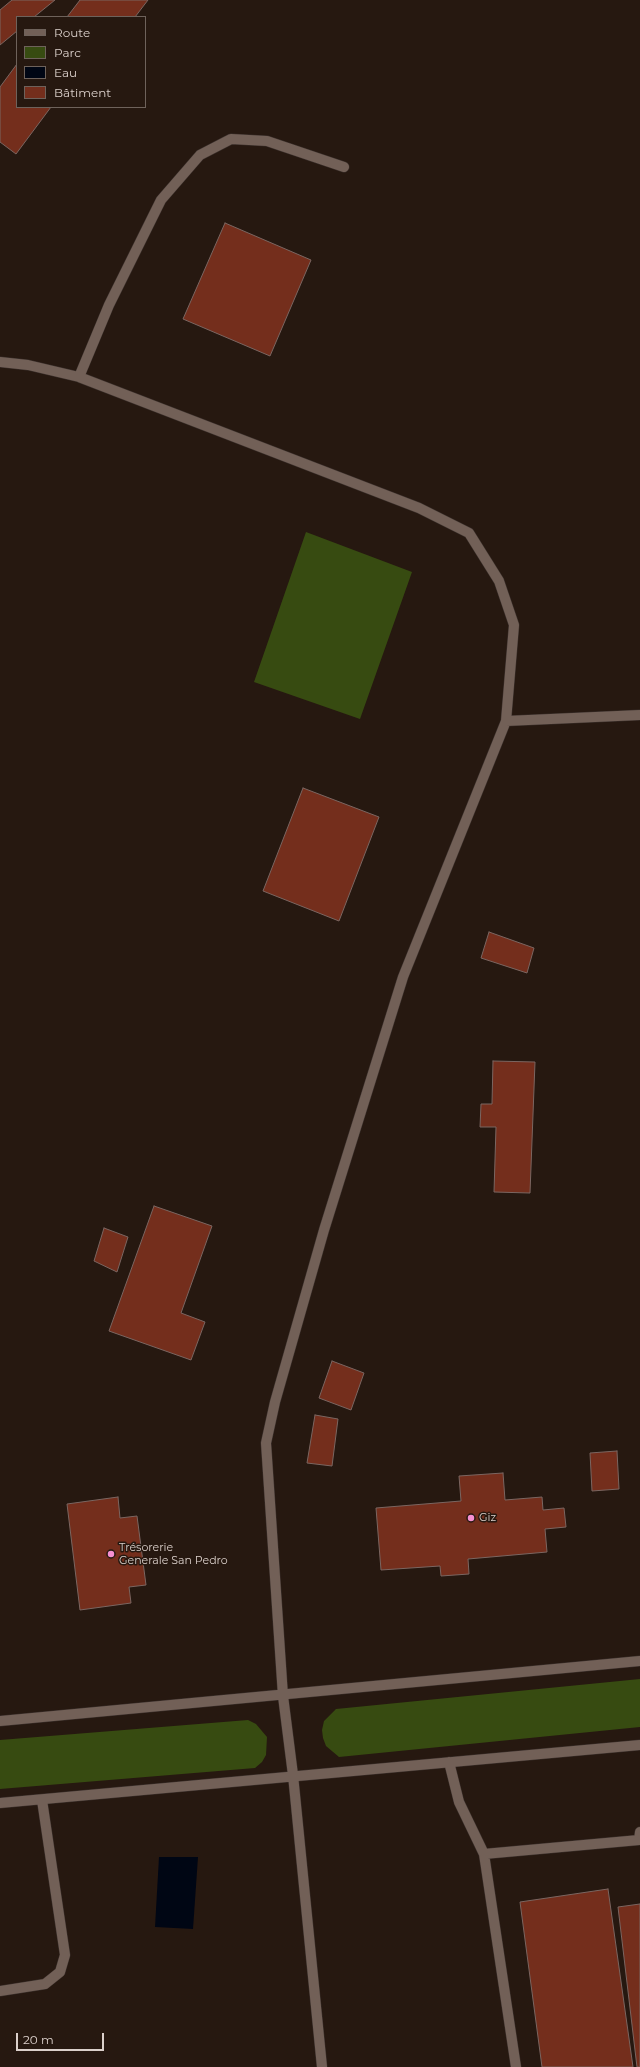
<!DOCTYPE html>
<html>
<head>
<meta charset="utf-8">
<style>
  body { margin:0 }
  #map { position:relative; width:640px; height:2067px; overflow:hidden; background:#261810; font-family:Montserrat,sans-serif }
  canvas { display:block }
  .legend { position:absolute; left:16px; top:16px; width:130px; height:92px; box-sizing:border-box; background:#261810; border:1px solid #6e625b; margin:0; padding:5px 7px; list-style:none; font-size:12px; color:#dbd0cb }
  .legend li { display:flex; align-items:center; gap:8px; height:20px }
  .legend b { width:20px; border:1px solid #6e625b }
  .scale { position:absolute; left:16px; top:2033px; width:88px; height:18px; box-sizing:border-box; border:2px solid #dbd0cb; border-top:0; padding-left:5px; font-size:12px; line-height:14px; white-space:nowrap; color:#dbd0cb; -webkit-text-stroke:3px #261810; paint-order:stroke }
</style>
</head>
<body>
<div id="map">
<canvas width="640" height="2067"></canvas>
<ul class="legend">
<li><b style="height:5px;background:#726057"></b>Route</li>
<li><b style="height:11px;background:#374b11"></b>Parc</li>
<li><b style="height:11px;background:#000614"></b>Eau</li>
<li><b style="height:11px;background:#742e1c"></b>Bâtiment</li>
</ul>
<div class="scale">20 m</div>
</div>
<script>
const c = document.querySelector('canvas').getContext('2d');
c.lineJoin = 'round';
function fillPath(path, color) { c.fillStyle = color; c.fill(path, 'evenodd'); }
const poly = rows => new Path2D(rows.map(r => 'M' + r).join(''));
function stroke(path, color, width, dash) { c.strokeStyle = color; c.lineWidth = width; c.lineCap = dash ? 'butt' : 'round'; c.setLineDash(dash || []); c.stroke(path); }
function drawText(font, color, halo, rows, align = 'center') {
  c.font = font + ' Montserrat,sans-serif'; c.lineWidth = 3; c.setLineDash([]); c.textBaseline = 'middle'; c.strokeStyle = halo; c.fillStyle = color; for (const [text, x, y, turn = 0] of rows) {
    c.save(); c.translate(x, y); c.rotate((+turn || 0) * Math.PI / 180); c.textAlign = isNaN(turn) ? turn : align; if (halo) c.strokeText(text, 0, 0); c.fillText(text, 0, 0); c.restore();
  }
}
const green = poly([
  [306,532,412,572,360,719,254,682],
  [640,1679,640,1727,339,1757,326,1746,323,1738,322,1730,324,1721,336,1709],
  [248,1720,256,1724,267,1737,266,1755,262,1762,255,1768,0,1789,0,1740]
]);
const water = poly([
  [159,1857,198,1857,193,1929,155,1927]
]);
const building = poly([
  [12,0,55,0,34,17,17,17,17,31,0,45,0,10,12,0],
  [80,0,148,0,135,17,67,17,80,0],
  [17,64,17,107,51,107,16,154,0,142,0,87,17,64],
  [225,223,311,260,270,356,183,319,225,223],
  [303,788,379,817,339,921,263,891,303,788],
  [489,932,534,948,527,973,481,958,489,932],
  [493,1061,535,1062,530,1193,494,1192,496,1127,480,1127,481,1104,492,1104,493,1061],
  [154,1206,212,1226,181,1313,205,1322,191,1360,109,1331,154,1206],
  [104,1228,128,1237,117,1272,94,1261,104,1228],
  [332,1361,364,1373,351,1410,319,1398,332,1361],
  [315,1415,338,1419,332,1466,307,1463,315,1415],
  [617,1451,619,1489,592,1491,590,1453,617,1451],
  [503,1473,505,1500,542,1497,543,1510,564,1508,566,1527,545,1529,547,1552,468,1559,469,1574,441,1576,440,1566,381,1570,376,1508,461,1501,459,1476,503,1473],
  [118,1497,120,1518,137,1516,146,1585,129,1587,131,1603,80,1610,67,1504,118,1497],
  [608,1889,633,2067,542,2067,520,1902,608,1889],
  [640,1904,640,2067,637,2067,618,1907,640,1904]
]);
const minor = poly([
  [0,362,28,365,79,377,419,508,469,533,499,581,514,625,506,721,403,977,324,1230,275,1402,266,1443,283,1696,293,1775,322,2067],
  [79,377,109,305,161,200,200,155,231,139,267,141,344,167],
  [506,721,640,715],
  [0,1721,640,1661],
  [449,1762,459,1802,484,1854],
  [0,1803,640,1745],
  [0,1991,45,1984,60,1972,65,1955,42,1800],
  [516,2067,484,1854,639,1840,640,1832]
]);
const markers = [
  [471,1518,4,"#f690d1"],
  [111,1554,4,"#f690d1"]
];
const poiNames = [
  ["Giz",479,1518],
  ["Trésorerie",119,1548],
  ["Generale San Pedro",119,1561]
];
fillPath(green, '#374b11');
fillPath(water, '#000614');
fillPath(building, '#742e1c');
stroke(building, '#7b6661', 1);
stroke(minor, '#3c312d', 11);
stroke(minor, '#726057', 10);
for (const [x, y, r, color] of markers) { const dot = new Path2D(); dot.arc(x, y, r, 0, 2 * Math.PI); c.fillStyle = color; c.fill(dot); stroke(dot, '#261810', 1.5); }
drawText('11px', '#dbd0cb', '#261810', poiNames, 'left');
</script>
</body>
</html>
